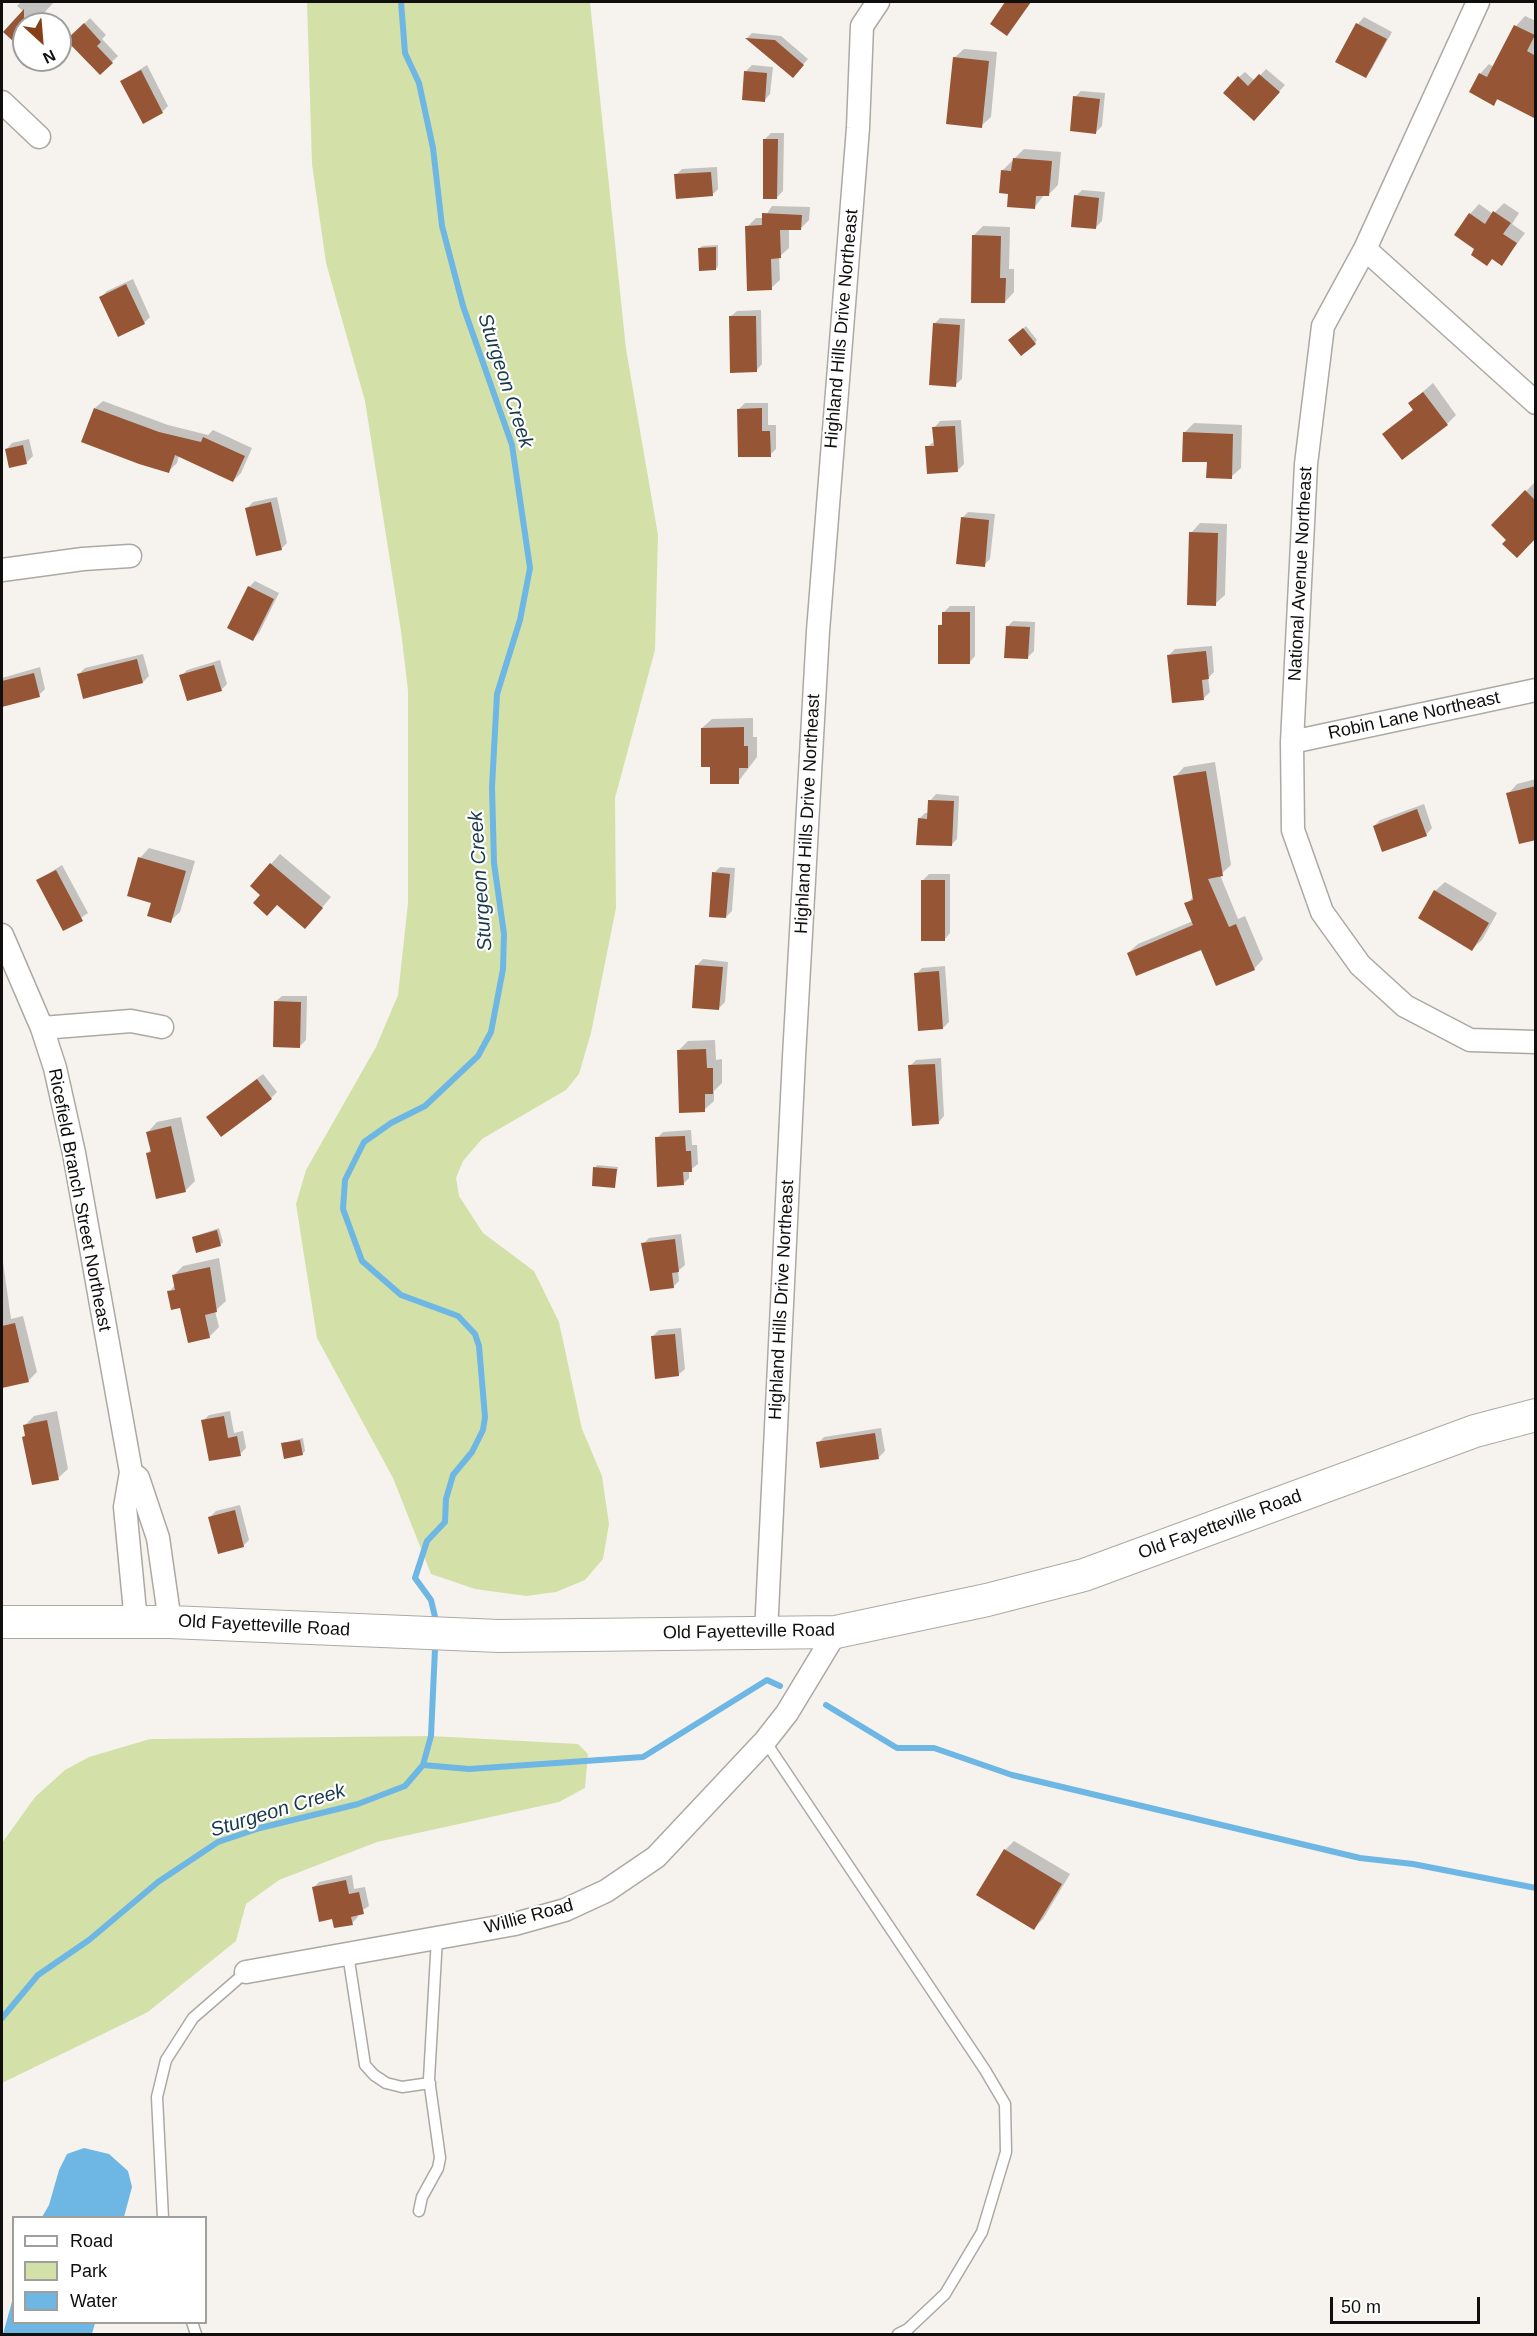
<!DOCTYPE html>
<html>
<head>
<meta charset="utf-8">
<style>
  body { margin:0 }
  #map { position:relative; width:1537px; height:2336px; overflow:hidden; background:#f6f3ee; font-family:Helvetica,sans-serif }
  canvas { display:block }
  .frame { position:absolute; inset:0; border:3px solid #100f0d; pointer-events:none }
  .legend { position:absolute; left:12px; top:2216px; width:195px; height:108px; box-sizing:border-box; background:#fff; border:2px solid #9f9f9e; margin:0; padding:8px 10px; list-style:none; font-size:18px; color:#100f0d }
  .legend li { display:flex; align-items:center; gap:12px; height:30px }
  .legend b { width:30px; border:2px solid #9f9f9e }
  .north { position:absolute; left:12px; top:12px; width:60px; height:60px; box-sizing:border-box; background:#fff; border:2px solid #9f9f9e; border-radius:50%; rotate:154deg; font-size:16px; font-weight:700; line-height:24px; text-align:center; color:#100f0d }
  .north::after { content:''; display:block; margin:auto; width:21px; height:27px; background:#854017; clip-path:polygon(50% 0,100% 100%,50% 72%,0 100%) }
  .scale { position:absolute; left:1330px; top:2297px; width:150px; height:27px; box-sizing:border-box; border:3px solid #100f0d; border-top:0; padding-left:8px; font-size:18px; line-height:21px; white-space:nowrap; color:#100f0d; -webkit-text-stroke:4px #fff; paint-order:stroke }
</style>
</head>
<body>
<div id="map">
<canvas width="1537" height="2336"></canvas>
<div class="frame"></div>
<ul class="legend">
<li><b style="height:8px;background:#fff"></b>Road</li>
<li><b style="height:16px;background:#d3e1a9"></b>Park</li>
<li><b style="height:16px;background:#6eb7e4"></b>Water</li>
</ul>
<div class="north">N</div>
<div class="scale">50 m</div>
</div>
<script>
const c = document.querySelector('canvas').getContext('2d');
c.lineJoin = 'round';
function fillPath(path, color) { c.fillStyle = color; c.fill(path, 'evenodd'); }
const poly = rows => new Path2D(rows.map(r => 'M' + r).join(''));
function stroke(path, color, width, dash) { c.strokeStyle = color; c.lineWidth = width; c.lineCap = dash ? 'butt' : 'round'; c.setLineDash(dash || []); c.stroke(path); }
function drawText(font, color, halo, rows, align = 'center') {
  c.font = font + ' Helvetica,sans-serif'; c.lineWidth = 4.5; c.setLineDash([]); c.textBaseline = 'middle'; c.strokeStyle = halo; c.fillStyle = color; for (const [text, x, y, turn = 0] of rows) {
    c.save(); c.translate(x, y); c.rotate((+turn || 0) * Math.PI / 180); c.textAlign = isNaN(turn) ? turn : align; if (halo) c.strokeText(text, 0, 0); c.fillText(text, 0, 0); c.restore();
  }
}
const green = poly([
  [307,2,590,2,626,349,658,535,655,650,615,798,616,908,591,1033,579,1074,566,1090,482,1139,463,1161,456,1178,459,1196,483,1233,534,1271,559,1322,582,1429,602,1476,609,1524,603,1559,585,1580,556,1592,526,1596,475,1589,431,1574,393,1478,317,1338,296,1204,306,1170,376,1047,398,995,408,903,408,691,401,631,365,401,326,263,312,164],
  [431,1736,578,1744,588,1754,585,1788,559,1802,377,1842,279,1880,246,1904,236,1941,148,2012,2,2083,2,1843,35,1797,65,1770,89,1757,150,1739]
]);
const water = poly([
  [84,2148,109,2154,128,2171,132,2187,124,2217,42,2217,49,2205,59,2170,67,2154],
  [13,2298,14,2322,95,2323,92,2334,3,2334]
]);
const shadow = poly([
  [21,2,54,2,34,24,24,24,24,37,24,12,17,6],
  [1007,2,1031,2,1007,34,992,23],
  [1525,16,1536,21,1536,116,1499,98,1494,104,1480,74,1489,64,1494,67,1516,26],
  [1364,17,1392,32,1371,70,1365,76,1337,62,1358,24],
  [90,18,106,35,102,39,118,56,100,73,68,40],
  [752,33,781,36,808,59,793,76,747,38],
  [964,49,997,52,991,117,981,126,954,58],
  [147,65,168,106,162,112,122,81],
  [752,65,773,67,770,94,764,101,746,71],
  [1266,69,1285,85,1260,113,1239,77,1245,72,1255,81],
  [1081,91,1105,93,1102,126,1096,132,1075,97],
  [771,133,784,133,783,191,777,197,765,139],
  [1024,149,1061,152,1058,185,1048,195,1044,195,1034,208,1010,192,1003,170],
  [717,167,718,189,712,195,676,175,682,169],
  [1082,190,1105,192,1102,221,1096,227,1076,196],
  [1504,203,1519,213,1512,224,1525,233,1502,264,1493,258,1487,264,1477,249,1470,214,1479,204,1493,214],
  [772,206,810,207,809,220,800,229,789,228,789,248,779,257,780,280,771,288,747,227,756,218,764,218],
  [983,226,1010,227,1009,269,1014,269,1014,292,1005,302,973,236],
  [718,245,718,266,716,269,700,248,702,246],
  [133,279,150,317,144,323,101,297,107,291],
  [761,310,762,364,756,371,730,317,737,311],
  [940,318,965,319,962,379,955,385,934,324],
  [1026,326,1037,340,1035,343,1013,338],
  [1433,383,1456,415,1447,424,1384,434,1414,409,1410,403],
  [103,401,168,425,208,435,213,430,252,448,241,473,233,481,179,455,177,463,169,471,95,408],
  [745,403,768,403,768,425,776,425,776,449,770,455,739,409],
  [961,420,964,464,958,470,927,447,935,441,934,428,940,421],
  [1194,423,1242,425,1241,468,1231,477,1209,461,1184,433],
  [29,439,33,456,27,462,10,466,6,450,12,443],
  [1535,482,1536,536,1493,525],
  [277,497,287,543,281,549,247,508,253,502],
  [968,512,995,514,990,559,984,565,962,518],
  [1200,523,1227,524,1225,595,1215,604,1191,533],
  [255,581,279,593,259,633,253,639,249,587],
  [950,606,975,606,975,656,969,663,940,626,944,622,944,612],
  [1013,621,1035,622,1034,651,1027,658,1007,627],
  [1212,646,1214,672,1208,678,1210,692,1203,699,1169,655,1175,649],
  [143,654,149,676,143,682,78,675,85,668],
  [220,660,227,684,221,690,181,676,187,670],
  [40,667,45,689,39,695,2,705,2,678],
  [753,718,753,737,757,737,757,757,738,782,711,765,702,728,712,719],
  [1215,762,1231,865,1220,875,1238,919,1245,916,1263,959,1254,969,1201,948,1128,953,1138,944,1193,921,1186,904,1194,896,1175,777,1184,767],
  [1536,779,1536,838,1508,794,1517,784],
  [936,794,959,796,957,839,951,845,919,819,925,813,929,813,930,801],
  [1424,804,1432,828,1426,835,1374,826,1380,820],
  [149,848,195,861,180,912,170,921,153,902,140,858],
  [280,854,331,897,314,917,263,895,271,864],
  [62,865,88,913,64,929,38,880],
  [720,867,735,868,732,911,726,917,714,873],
  [929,874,950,874,950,933,944,940,923,880],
  [1445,882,1497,913,1482,940,1472,949,1435,891],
  [703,959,728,962,725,1002,719,1008,697,965],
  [945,966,949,1022,943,1028,916,974,922,968],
  [282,996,307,996,306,1040,300,1046,275,1002],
  [715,1040,716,1060,722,1059,722,1083,714,1091,714,1101,704,1110,678,1051,688,1041],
  [941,1058,944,1116,938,1123,910,1066,916,1060],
  [263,1074,277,1092,271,1098,214,1111],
  [181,1117,195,1181,185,1191,147,1154,151,1149,148,1132,157,1122],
  [691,1130,692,1145,697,1145,698,1164,689,1171,689,1178,683,1184,657,1138,663,1132],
  [597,1165,618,1167,614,1187,595,1168],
  [219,1228,223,1242,221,1244,193,1237],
  [681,1234,685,1265,678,1271,679,1281,673,1287,649,1266,645,1266,643,1244,649,1238],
  [2,1255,11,1319,23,1316,37,1372,29,1380,2,1387],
  [219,1258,226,1301,215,1311,219,1327,209,1337,169,1292,175,1285,174,1275,183,1266],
  [681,1328,685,1369,678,1375,653,1336,659,1330],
  [57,1411,68,1469,58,1478,26,1435,25,1425,34,1416],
  [230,1411,234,1433,243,1431,246,1448,240,1454,203,1421,209,1415],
  [881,1428,885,1451,879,1457,818,1443,824,1437],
  [303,1438,305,1451,302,1454,283,1443],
  [240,1505,249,1540,243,1546,210,1517,216,1511],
  [1014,1841,1070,1874,1043,1919,1034,1928,1005,1850],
  [352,1875,354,1889,365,1887,369,1906,357,1914,358,1917,352,1923,333,1918,313,1888,319,1882]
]);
const stream = poly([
  [401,2,405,53,419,83,433,148,442,226,463,306,512,445,530,568,520,620,497,694,492,787,494,863,504,934,503,969,491,1032,478,1056,425,1106,391,1123,364,1142,345,1180,343,1209,362,1261,401,1295,458,1316,475,1334,479,1346,485,1417,483,1430,472,1452,453,1475,446,1499,445,1522,427,1541,415,1578,431,1600,436,1621],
  [826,1705,897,1748,934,1748,1012,1775,1360,1858,1413,1864,1536,1888],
  [423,1765,469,1769,643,1757,767,1680,780,1686],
  [2,2018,38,1975,89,1940,158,1882,218,1842,260,1828,358,1804,405,1786,423,1765,431,1736,435,1649]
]);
const building = poly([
  [1005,2,1031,2,1007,36,990,24],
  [24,9,24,51,3,32],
  [84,23,101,42,97,46,113,63,100,75,66,40],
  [1356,23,1387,39,1366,78,1335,62],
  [1514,25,1535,35,1527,51,1536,56,1536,119,1497,99,1494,106,1469,92,1479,73,1487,77],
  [745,38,775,40,804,65,793,78],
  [953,57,989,61,982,128,946,124],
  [141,70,163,113,143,124,120,81],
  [744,71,767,73,765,102,742,100],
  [1259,74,1280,92,1254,121,1223,93,1238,76,1248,86],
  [1073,96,1100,99,1096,134,1070,131],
  [763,139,778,139,777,199,763,199],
  [1013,158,1052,161,1049,196,1036,196,1035,209,1007,207,1008,194,999,193,1001,170,1011,171],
  [711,172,713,196,676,199,674,174],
  [1074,195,1099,198,1096,229,1071,227],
  [1493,211,1511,223,1503,234,1517,243,1502,266,1492,259,1487,266,1471,255,1474,249,1454,235,1469,213,1485,224],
  [762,213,802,215,801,230,780,230,781,258,771,259,772,290,747,291,745,226,762,225],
  [972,235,1001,236,1000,278,1006,278,1005,303,971,303],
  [716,247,716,270,699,271,698,248],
  [126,284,145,324,118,337,99,297],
  [729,316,756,316,757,372,730,373],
  [933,323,960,325,956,387,929,385],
  [1023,328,1036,344,1021,356,1008,340],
  [1423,392,1448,425,1402,460,1382,434,1413,410,1408,403],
  [94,408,159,432,201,442,203,437,245,456,233,482,175,455,169,473,139,464,81,442],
  [762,408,762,431,770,431,771,457,738,457,737,409],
  [955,426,958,472,927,474,925,446,934,446,932,427],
  [1183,432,1233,434,1232,479,1206,478,1207,462,1182,462],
  [23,445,27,464,9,468,5,449],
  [1525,490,1536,501,1536,538,1517,558,1502,544,1506,540,1491,525],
  [271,502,282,550,256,556,245,508],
  [961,517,989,520,985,567,956,564],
  [1189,532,1218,533,1216,606,1187,605],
  [248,586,274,599,253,641,227,628],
  [942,612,970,612,970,664,938,664,938,625,942,625],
  [1006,626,1030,627,1028,659,1004,658],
  [1206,651,1209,679,1202,680,1204,700,1172,703,1167,655],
  [137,659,143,683,83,699,77,674],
  [214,665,222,691,187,701,179,675],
  [34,673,40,697,2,707,2,681],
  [744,727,744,746,748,746,748,768,739,768,739,784,710,784,710,767,701,767,701,728],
  [1206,771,1223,876,1208,879,1229,927,1236,924,1255,970,1216,986,1201,950,1136,976,1127,953,1193,925,1184,903,1193,900,1173,776],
  [1536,786,1536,840,1519,844,1506,793],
  [928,800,954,801,952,846,916,845,918,818,927,819],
  [1417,809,1427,836,1382,852,1373,826],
  [138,857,186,871,171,923,147,916,151,903,127,896],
  [270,863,323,908,305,929,277,905,267,916,253,903,260,895,250,886],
  [56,870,83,921,63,931,36,880],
  [712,872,730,874,726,918,709,917],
  [921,880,945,880,945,941,921,941],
  [1434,890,1489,923,1472,951,1418,918],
  [695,965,723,967,719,1010,692,1008],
  [939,971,943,1029,918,1031,914,973],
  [274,1001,301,1002,300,1048,273,1047],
  [706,1049,707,1068,713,1068,713,1094,705,1094,705,1112,679,1113,677,1050],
  [935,1064,939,1124,912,1126,908,1065],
  [257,1079,272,1099,221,1137,206,1117],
  [171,1126,186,1192,156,1199,146,1153,151,1152,146,1132],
  [685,1136,686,1151,691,1151,692,1172,683,1172,684,1185,657,1187,655,1137],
  [593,1167,617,1169,615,1188,592,1186],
  [217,1230,221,1246,196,1253,192,1237],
  [675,1239,679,1272,672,1273,674,1288,650,1291,641,1243],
  [210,1267,217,1312,205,1315,210,1338,188,1343,180,1308,171,1310,167,1291,175,1290,172,1275],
  [15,1323,29,1382,2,1388,2,1326],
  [675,1334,679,1376,655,1379,651,1336],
  [224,1416,228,1438,237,1436,241,1456,209,1461,201,1420],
  [47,1420,59,1480,32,1485,22,1437,25,1436,23,1425],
  [875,1433,879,1459,820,1468,816,1442],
  [300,1440,303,1455,284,1459,281,1443],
  [235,1510,244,1547,218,1554,208,1517],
  [1004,1849,1062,1884,1034,1930,976,1895],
  [346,1880,349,1894,359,1892,364,1914,351,1917,353,1925,334,1928,332,1919,319,1922,312,1887]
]);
const lane = poly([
  [765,1741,985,2070,1005,2104,1006,2152,982,2232,945,2294,908,2329,898,2334],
  [348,1954,365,2065,374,2075,386,2083,402,2087,430,2083],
  [419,2211,422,2197,438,2168,440,2158,429,2079,437,1938],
  [163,2218,157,2097,166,2060,193,2018,246,1972],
  [192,2322,196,2334]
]);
const street = poly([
  [1478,2,1365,249,1323,326,1306,464,1292,742,1293,830,1322,912,1360,965,1405,1006,1470,1040,1536,1042],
  [2,102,39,137],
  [1365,249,1536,403],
  [2,570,83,559,130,556],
  [1292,742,1536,690],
  [2,935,42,1028,55,1068,74,1153,131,1472,125,1507,136,1622],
  [42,1028,131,1021,162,1027],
  [131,1472,138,1478,158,1538,170,1622],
  [766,1633,794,1057,818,631,858,128,862,26,878,2],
  [246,1972,515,1924,565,1910,606,1891,656,1857,765,1741,787,1713,836,1632]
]);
const secondary = poly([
  [2,1622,170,1622,499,1636,836,1632,987,1600,1084,1575,1475,1431,1536,1415]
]);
const streetNames = [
  ["Highland Hills Drive Northeast",842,329,-85],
  ["National Avenue Northeast",1301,574,-87],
  ["Robin Lane Northeast",1414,716,-12],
  ["Highland Hills Drive Northeast",808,814,-87],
  ["Ricefield Branch Street Northeast",79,1200,79],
  ["Highland Hills Drive Northeast",782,1300,-87],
  ["Old Fayetteville Road",1220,1525,-20],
  ["Old Fayetteville Road",264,1626,3],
  ["Old Fayetteville Road",749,1632,-1],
  ["Willie Road",529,1917,-15]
];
const waterNames = [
  ["Sturgeon Creek",505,381,72],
  ["Sturgeon Creek",481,881,-94],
  ["Sturgeon Creek",278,1811,-17]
];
fillPath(green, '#d3e1a9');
fillPath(water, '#6eb7e4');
fillPath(shadow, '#0003');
stroke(stream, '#6eb7e4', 6);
fillPath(building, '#965535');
stroke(lane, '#aca9a4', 13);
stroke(street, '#aca9a4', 25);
stroke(secondary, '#aca9a4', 34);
stroke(lane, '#fff', 10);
stroke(street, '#fff', 22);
stroke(secondary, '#fff', 32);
drawText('18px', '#100f0d', '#fff', streetNames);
drawText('italic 20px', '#18394c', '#fff', waterNames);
</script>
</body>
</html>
